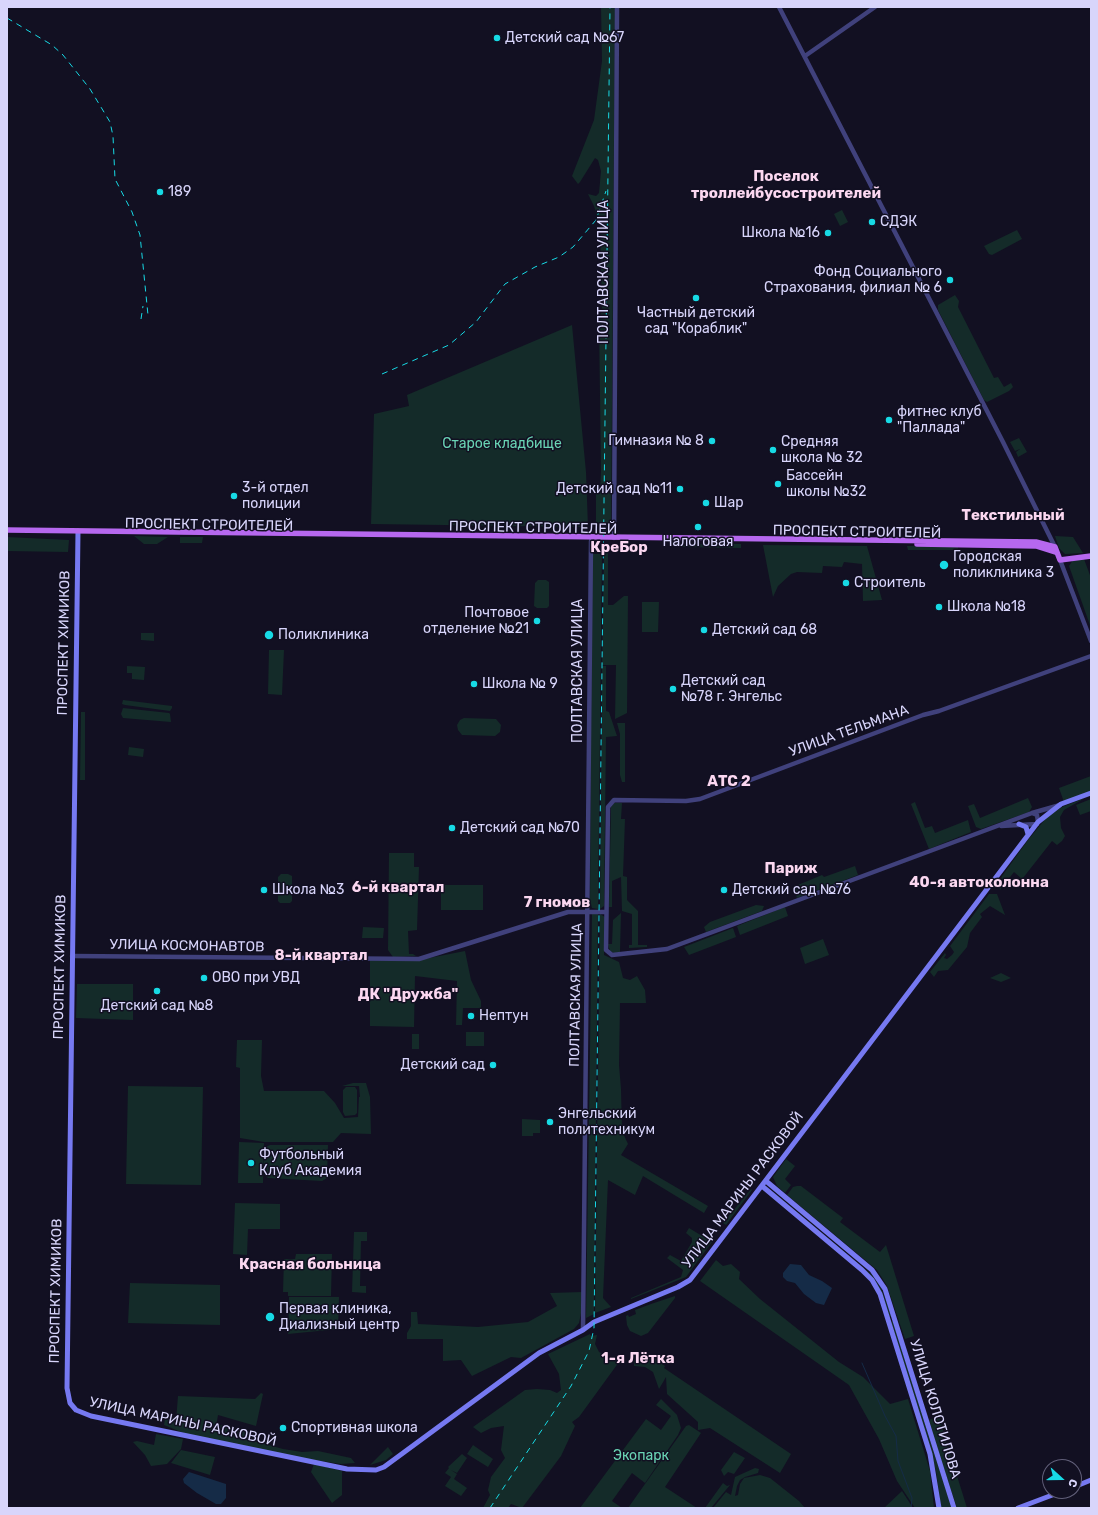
<!DOCTYPE html>
<html>
<head>
<meta charset="utf-8">
<style>
  body { margin:0 }
  #map { position:relative; width:1098px; height:1515px; overflow:hidden; background:#121022; font-family:Rubik,sans-serif }
  canvas { display:block }
  .frame { position:absolute; inset:0; border:8px solid #d8d5fb; pointer-events:none }
  .north { position:absolute; left:1042px; top:1459px; width:40px; height:40px; box-sizing:border-box; background:#121022; border:1px solid #615f79; border-radius:50%; rotate:111deg; font-size:11px; font-weight:700; line-height:16px; text-align:center; color:#d8d5fb }
  .north::after { content:''; display:block; margin:auto; width:14px; height:18px; background:#17dae5; clip-path:polygon(50% 0,100% 100%,50% 72%,0 100%) }
</style>
</head>
<body>
<div id="map">
<canvas width="1098" height="1515"></canvas>
<div class="frame"></div>
<div class="north">С</div>
</div>
<script>
const c = document.querySelector('canvas').getContext('2d');
c.lineJoin = 'round';
function fillPath(path, color) { c.fillStyle = color; c.fill(path, 'evenodd'); }
const poly = rows => new Path2D(rows.map(r => 'M' + r).join(''));
function stroke(path, color, width, dash) { c.strokeStyle = color; c.lineWidth = width; c.lineCap = dash ? 'butt' : 'round'; c.setLineDash(dash || []); c.stroke(path); }
function drawText(font, color, halo, rows, align = 'center') {
  c.font = font + ' Rubik,sans-serif'; c.lineWidth = 3; c.setLineDash([]); c.textBaseline = 'middle'; c.strokeStyle = halo; c.fillStyle = color; for (const [text, x, y, turn = 0] of rows) {
    c.save(); c.translate(x, y); c.rotate((+turn || 0) * Math.PI / 180); c.textAlign = isNaN(turn) ? turn : align; if (halo) c.strokeText(text, 0, 0); c.fillText(text, 0, 0); c.restore();
  }
}
const green = poly([
  [601,7,615,7,611,533,602,533,601,530,596,529,596,494,600,494,601,471,599,322,602,307,600,226,594,206,588,194,596,196,599,193,601,171,598,160,595,158,580,182,578,184,572,176,594,120,602,61],
  [842,210,848,222,840,226,834,214],
  [1017,230,1022,239,992,255,989,254,984,246],
  [955,295,959,301,958,307,994,378,998,377,1004,387,1011,383,1013,387,1009,391,987,402,984,400,938,310,938,305],
  [572,325,586,472,588,527,371,524,374,414,409,406,407,395],
  [1019,438,1027,452,1018,457,1016,452,1020,449,1015,451,1010,442],
  [134,536,168,537,157,544,144,544],
  [1055,536,1073,537,1083,553,1065,554,1059,548],
  [7,537,69,540,68,552,7,551],
  [180,537,203,537,202,543,180,543],
  [682,544,741,544,741,548,682,547],
  [763,545,867,546,882,600,863,601,862,564,844,562,842,567,823,566,822,573,797,572,791,574,778,586,773,597],
  [907,546,958,546,958,550,908,550],
  [604,552,608,553,608,605,613,605,624,596,628,596,627,713,615,719,616,665,602,665],
  [592,554,602,554,598,909,592,908,590,901],
  [1084,559,1091,578,1091,628,1069,566,1073,560],
  [538,580,546,580,549,582,549,606,547,608,537,608,534,606,535,583],
  [642,602,659,602,658,632,642,632],
  [141,633,154,633,154,641,141,640],
  [269,650,284,650,282,695,268,694],
  [127,666,145,667,144,680,132,679,132,673,127,673],
  [602,666,606,666,606,711,609,712,617,736,606,737,604,906,600,909],
  [123,700,172,706,172,708,170,711,125,705,122,704],
  [123,708,169,713,170,714,171,722,123,718,121,714],
  [81,712,85,712,85,780,80,780],
  [464,718,496,719,501,725,500,732,495,736,462,735,458,730,457,725,460,720],
  [617,723,625,723,625,782,622,782,620,775,620,734],
  [129,747,144,749,143,757,128,755],
  [1091,776,1091,791,1064,802,1059,788],
  [1028,798,1032,807,1029,812,981,829,976,827,968,806,974,804,980,818],
  [1085,798,1064,810,1060,817,1061,828,1065,836,1062,841,1057,845,1052,841,1023,878,1022,879,1014,872,1000,890,999,885,1002,876,1028,840,1047,817,1062,807],
  [1091,799,1091,811,1080,815,1076,805],
  [915,802,925,828,932,826,935,833,968,820,971,832,929,849,911,804],
  [614,803,622,803,621,819,625,819,623,876,627,877,627,900,638,911,638,945,647,945,647,947,629,948,629,945,632,945,632,914,622,911,621,877,612,881,612,907,609,907,611,807],
  [389,853,414,853,414,867,419,867,417,930,408,931,409,954,413,954,416,956,393,957,388,950],
  [855,866,858,875,797,898,793,887,822,875,824,877],
  [281,874,288,874,292,876,292,901,290,903,280,903,278,901,278,877],
  [441,885,483,885,483,910,441,910],
  [989,894,997,894,1005,915,990,906,980,914,982,917,970,933,967,947,948,970,938,971,934,977,930,972,945,953,946,955,944,958,947,959,952,955,954,952,950,946],
  [756,905,764,906,762,911,706,932,704,927,710,922],
  [785,907,788,916,740,935,737,926],
  [621,913,620,952,614,953,610,951,608,944,612,944,613,920],
  [592,914,598,914,594,1314,586,1318],
  [600,914,605,917,604,955,619,962,623,978,630,980,637,976,645,990,646,1003,620,1003,619,1065,621,1089,622,1131,628,1144,621,1155,708,1206,704,1213,643,1176,635,1195,608,1180,603,1298,611,1307,595,1313],
  [363,927,384,928,383,938,362,938],
  [733,928,736,937,689,955,684,947],
  [823,939,829,955,805,964,800,948],
  [465,951,471,980,481,1001,481,1008,463,1008,462,1025,456,1025,457,981,415,976,414,1027,370,1026,370,960,414,961],
  [1001,973,1011,978,1001,982,990,978],
  [77,984,133,984,133,1020,76,1018],
  [466,1032,484,1032,484,1046,466,1046],
  [412,1034,419,1034,419,1049,412,1049],
  [237,1040,262,1040,261,1076,264,1091,324,1091,335,1103,344,1118,358,1117,359,1097,369,1097,360,1097,359,1086,342,1086,353,1083,366,1083,370,1097,371,1134,341,1133,333,1142,264,1142,240,1138,240,1068,236,1067],
  [128,1086,203,1087,201,1185,126,1184],
  [346,1087,355,1087,357,1090,357,1113,355,1115,345,1116,343,1112,343,1090],
  [522,1119,540,1120,540,1133,533,1133,533,1136,522,1136],
  [239,1142,264,1143,263,1183,238,1183],
  [270,1145,328,1145,327,1178,322,1181,268,1178,264,1174,264,1152,265,1147],
  [786,1159,795,1166,785,1179,791,1185,785,1193,777,1186,773,1177],
  [797,1186,801,1186,843,1218,840,1222,880,1252,886,1245,914,1336,905,1339,887,1286,877,1270,787,1195,793,1187],
  [751,1189,752,1190,726,1225,723,1223],
  [770,1189,872,1275,881,1288,892,1316,889,1317,876,1285],
  [235,1203,280,1204,280,1229,248,1229,247,1255,233,1254],
  [689,1228,712,1242,686,1277,631,1299,631,1298,681,1277,683,1270,667,1258,670,1255,681,1261,692,1242,692,1238,686,1233],
  [354,1232,367,1232,367,1241,361,1241,360,1286,366,1286,366,1293,352,1292],
  [296,1254,332,1254,331,1296,288,1296,288,1292,283,1292,284,1259,295,1259],
  [716,1260,723,1266,731,1264,740,1272,739,1279,760,1299,839,1362,863,1377,890,1404,908,1399,930,1471,934,1508,915,1508,897,1481,879,1439,849,1385,700,1281],
  [130,1283,220,1285,220,1325,128,1323],
  [582,1292,581,1313,579,1323,574,1329,521,1358,511,1357,472,1376,461,1360,443,1361,443,1339,407,1339,407,1333,411,1326,411,1312,417,1312,418,1324,478,1327,528,1322,557,1306,550,1293],
  [675,1296,675,1298,648,1333,641,1336,630,1331,627,1325,626,1316,628,1315,629,1317,636,1314,635,1310,651,1304],
  [289,1297,339,1297,338,1329,288,1334],
  [893,1321,936,1459,952,1508,941,1508,936,1471,891,1322],
  [590,1334,591,1336,597,1335,595,1344,599,1352,619,1362,579,1417,572,1422,575,1426,561,1456,522,1508,511,1504,508,1508,483,1508,490,1495,488,1490,491,1477,505,1458,501,1450,504,1426,491,1428,481,1433,473,1427,525,1390,537,1389,550,1390,557,1393,561,1390,559,1374,548,1354],
  [640,1351,651,1355,665,1366,664,1368,791,1454,780,1473,710,1428,698,1430,698,1422,667,1394,666,1377,659,1389,653,1372,645,1367,634,1366,634,1357],
  [261,1393,263,1394,256,1426,218,1415,216,1427,222,1425,250,1432,250,1440,283,1449,302,1452,318,1451,351,1458,355,1463,341,1464,281,1455,186,1434,164,1425,165,1419,176,1421,178,1396,255,1399],
  [661,1399,677,1415,681,1428,678,1435,645,1483,632,1473,612,1501,622,1508,580,1508,646,1419,661,1430,671,1416,656,1405],
  [939,1416,949,1450,967,1508,957,1508,936,1445,929,1420],
  [689,1425,701,1433,665,1487,697,1508,628,1508,686,1426],
  [156,1434,183,1439,181,1449,167,1464,151,1466,145,1455,133,1442,137,1441,154,1445],
  [473,1445,493,1459,488,1467,467,1454],
  [388,1447,393,1454,386,1460,370,1465],
  [181,1450,215,1457,210,1475,171,1463],
  [734,1452,745,1458,734,1474,728,1472,724,1476,721,1470],
  [462,1454,467,1458,457,1473,451,1470,457,1474,454,1479,467,1488,461,1496,445,1486,451,1477,445,1473,449,1468,448,1467],
  [314,1464,342,1471,342,1495,332,1503,311,1472],
  [755,1468,759,1469,758,1473,745,1477,740,1480,737,1486,735,1496,738,1495,740,1484,744,1478,760,1475,770,1478,799,1501,805,1508,713,1508,726,1492,731,1495,735,1477],
  [723,1483,727,1486,730,1485,711,1508,705,1508],
  [902,1491,913,1508,884,1508]
]);
const water = poly([
  [790,1264,801,1265,809,1275,822,1281,832,1288,824,1305,816,1303,804,1294,795,1283,787,1281,783,1277,783,1273],
  [189,1472,226,1484,226,1498,221,1504,216,1504,197,1493,184,1483,183,1479]
]);
const stream = poly([
  [862,1363,885,1416,896,1436,898,1461,912,1498,911,1508]
]);
const tertiary = poly([
  [779,7,1003,442,1055,547],
  [805,56,875,7],
  [614,538,617,7],
  [1060,560,1091,641],
  [1032,813,1060,805],
  [1038,822,1037,815,1032,813,667,949,612,955,606,950,608,807,614,800,686,801,700,799,923,715,939,711,1091,656],
  [1001,826,1037,824],
  [72,956,419,959,568,912,606,912],
  [583,1330,591,541]
]);
const secondary = poly([
  [78,531,67,1388,70,1403,76,1410,91,1416,347,1469,376,1470,384,1467,539,1353,583,1330,594,1322,678,1287,690,1280,1038,822,1061,804,1091,793],
  [1019,824,1026,827,1028,834],
  [766,1181,872,1270,885,1289,954,1508],
  [762,1186,862,1270,872,1280,880,1294,930,1454,939,1508],
  [1074,1487,1091,1480],
  [1018,1508,1063,1491]
]);
const primary = poly([
  [7,530,1036,542,1055,547,1060,560,1091,556],
  [917,544,1036,546,1055,552]
]);
const rail = poly([
  [7,18,52,45,63,55,90,89,110,122,113,136,115,179,132,212,140,235,148,315],
  [141,319,143,306],
  [382,374,449,345,476,322,505,284,535,267,559,257,573,247,596,220,606,191],
  [490,1508,571,1386,589,1351,594,1328,610,7]
]);
const markers = [
  [497,38,4,"#17dae5"],
  [160,192,4,"#17dae5"],
  [872,222,4,"#17dae5"],
  [828,233,4,"#17dae5"],
  [950,280,4,"#17dae5"],
  [696,298,4,"#17dae5"],
  [889,420,4,"#17dae5"],
  [712,441,4,"#17dae5"],
  [773,450,4,"#17dae5"],
  [778,484,4,"#17dae5"],
  [680,489,4,"#17dae5"],
  [234,496,4,"#17dae5"],
  [706,503,4,"#17dae5"],
  [698,527,4,"#17dae5"],
  [944,565,5,"#17dae5"],
  [846,583,4,"#17dae5"],
  [939,607,4,"#17dae5"],
  [537,621,4,"#17dae5"],
  [704,630,4,"#17dae5"],
  [269,635,5,"#17dae5"],
  [474,684,4,"#17dae5"],
  [673,689,4,"#17dae5"],
  [452,828,4,"#17dae5"],
  [264,890,4,"#17dae5"],
  [724,890,4,"#17dae5"],
  [204,978,4,"#17dae5"],
  [157,991,4,"#17dae5"],
  [471,1016,4,"#17dae5"],
  [493,1065,4,"#17dae5"],
  [550,1122,4,"#17dae5"],
  [251,1163,4,"#17dae5"],
  [270,1317,5,"#17dae5"],
  [283,1428,4,"#17dae5"]
];
const poiNames = [
  ["Детский сад №67",505,38],
  ["189",168,192],
  ["СДЭК",880,222],
  ["Школа №16",820,233,"right"],
  ["Фонд Социального",942,272,"right"],
  ["Страхования, филиал № 6",942,288,"right"],
  ["Частный детский",696,313,"center"],
  ["сад \"Кораблик\"",696,329,"center"],
  ["фитнес клуб",897,412],
  ["\"Паллада\"",897,428],
  ["Гимназия № 8",704,441,"right"],
  ["Средняя",781,442],
  ["школа № 32",781,458],
  ["Бассейн",786,476],
  ["школы №32",786,492],
  ["3-й отдел",242,488],
  ["полиции",242,504],
  ["Детский сад №11",672,489,"right"],
  ["Шар",714,503],
  ["Налоговая",698,542,"center"],
  ["Городская",953,557],
  ["поликлиника 3",953,573],
  ["Строитель",854,583],
  ["Школа №18",947,607],
  ["Почтовое",529,613,"right"],
  ["отделение №21",529,629,"right"],
  ["Детский сад 68",712,630],
  ["Поликлиника",278,635],
  ["Детский сад",681,681],
  ["№78 г. Энгельс",681,697],
  ["Школа № 9",482,684],
  ["Детский сад №70",460,828],
  ["Школа №3",272,890],
  ["Детский сад №76",732,890],
  ["ОВО при УВД",212,978],
  ["Детский сад №8",157,1006,"center"],
  ["Нептун",479,1016],
  ["Детский сад",485,1065,"right"],
  ["Энгельский",558,1114],
  ["политехникум",558,1130],
  ["Футбольный",259,1155],
  ["Клуб Академия",259,1171],
  ["Первая клиника,",279,1309],
  ["Диализный центр",279,1325],
  ["Спортивная школа",291,1428]
];
const streetNames = [
  ["ПОЛТАВСКАЯ УЛИЦА",604,272,-90],
  ["ПРОСПЕКТ СТРОИТЕЛЕЙ",209,525,1],
  ["ПРОСПЕКТ СТРОИТЕЛЕЙ",533,528,1],
  ["ПРОСПЕКТ СТРОИТЕЛЕЙ",857,532,1],
  ["ПРОСПЕКТ ХИМИКОВ",64,643,-89],
  ["ПОЛТАВСКАЯ УЛИЦА",578,671,-90],
  ["УЛИЦА ТЕЛЬМАНА",849,731,-20],
  ["УЛИЦА КОСМОНАВТОВ",187,946,1],
  ["ПРОСПЕКТ ХИМИКОВ",60,967,-89],
  ["ПОЛТАВСКАЯ УЛИЦА",576,995,-89],
  ["УЛИЦА МАРИНЫ РАСКОВОЙ",743,1190,-53],
  ["ПРОСПЕКТ ХИМИКОВ",56,1291,-89],
  ["УЛИЦА КОЛОТИЛОВА",935,1409,73],
  ["УЛИЦА МАРИНЫ РАСКОВОЙ",183,1422,12]
];
const parkNames = [
  ["Старое кладбище",502,444],
  ["Экопарк",641,1456]
];
const neighbourhoodNames = [
  ["Поселок",786,177],
  ["троллейбусостроителей",786,194],
  ["Текстильный",1013,516],
  ["КреБор",619,548],
  ["АТС 2",729,782],
  ["Париж",791,869],
  ["40-я автоколонна",979,883],
  ["6-й квартал",398,888],
  ["7 гномов",557,903],
  ["8-й квартал",321,956],
  ["ДК \"Дружба\"",408,995],
  ["Красная больница",310,1265],
  ["1-я Лётка",638,1359]
];
fillPath(green, '#142b29');
fillPath(water, '#152b47');
stroke(stream, '#152b47', 1);
stroke(tertiary, '#40417c', 4.5);
stroke(secondary, '#7679f1', 5);
stroke(primary, '#b668ef', 5.5);
stroke(rail, '#17dae5', 1, [6, 5]);
for (const [x, y, r, color] of markers) { const dot = new Path2D(); dot.arc(x, y, r, 0, 2 * Math.PI); c.fillStyle = color; c.fill(dot); stroke(dot, '#121022', 1.5); }
drawText('14px', '#d8d5fb', '#121022', poiNames, 'left');
drawText('14px', '#d8d5fb', '#121022', streetNames);
drawText('14px', '#69d3b4', '#121022', parkNames);
drawText('bold 15px', '#fbd7f0', '#121022', neighbourhoodNames);
</script>
</body>
</html>
